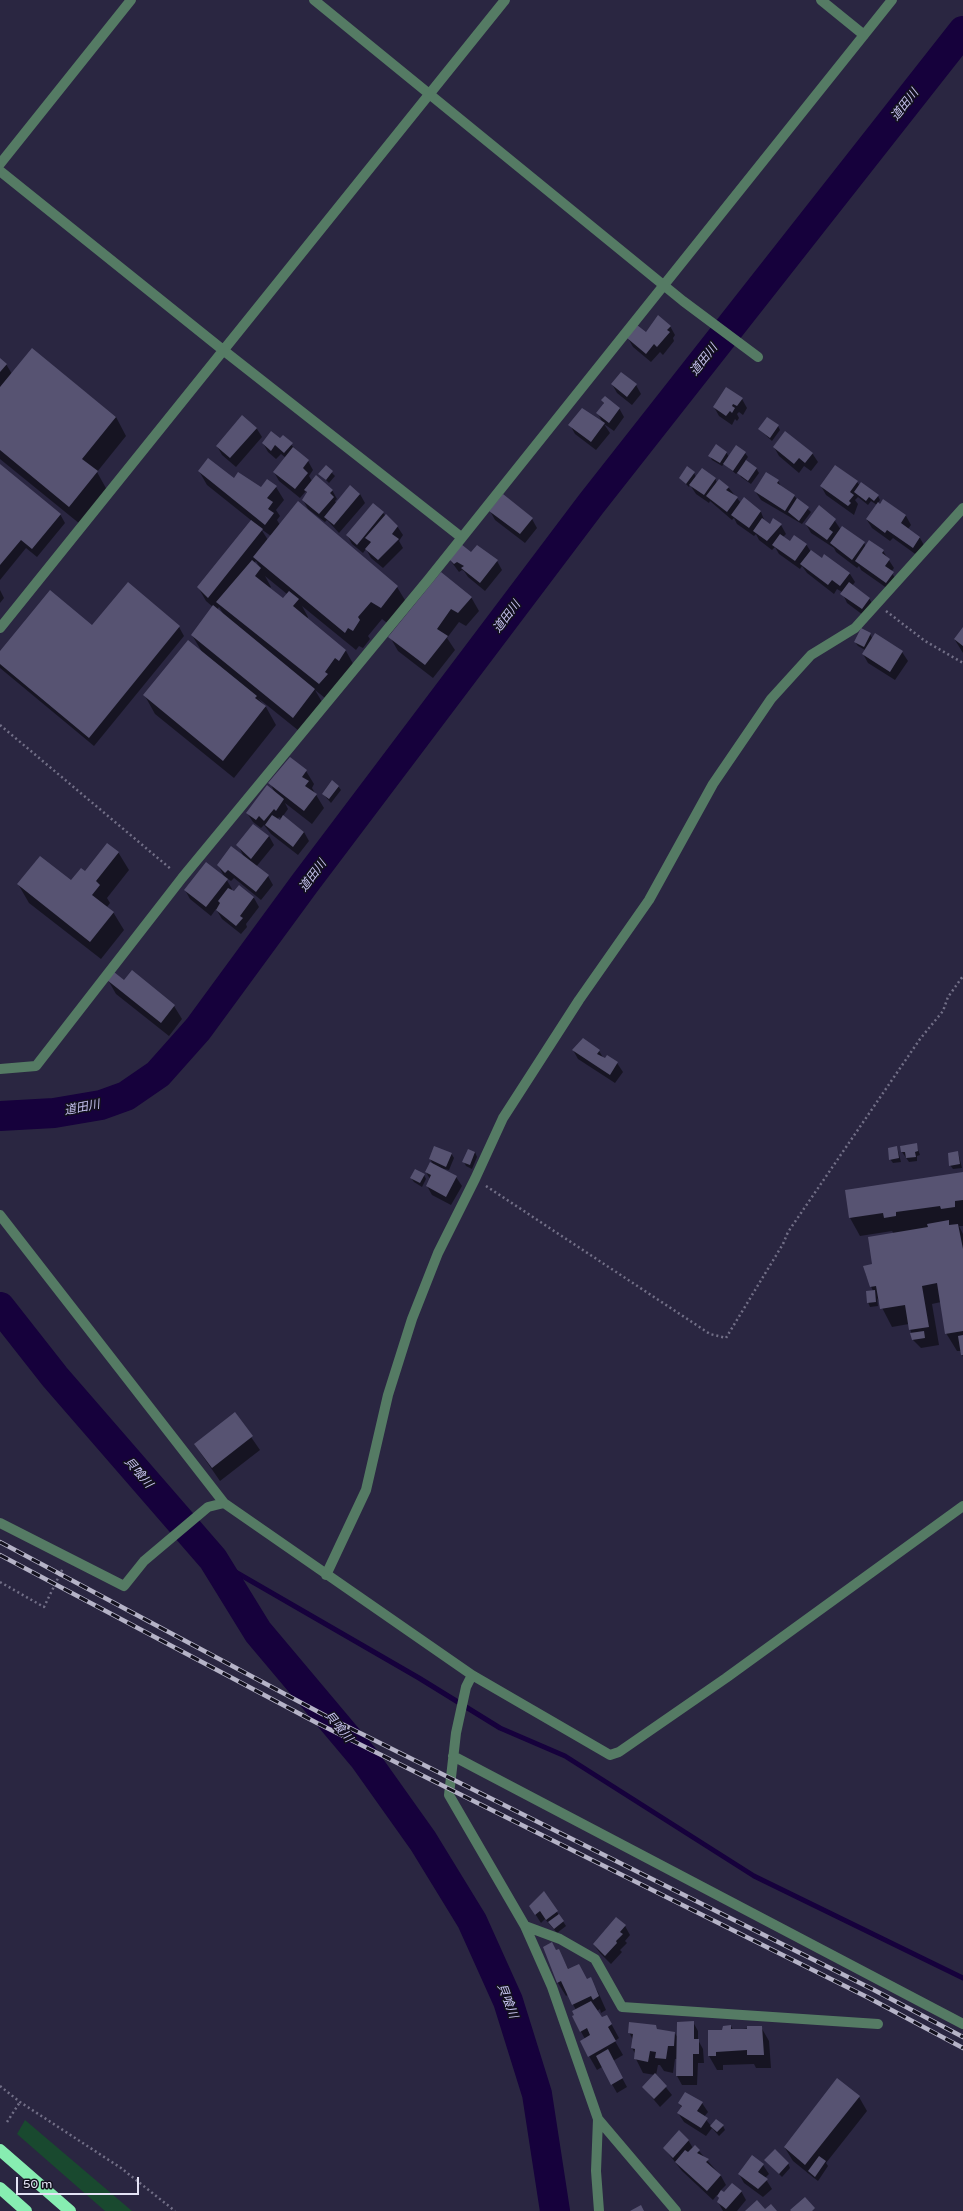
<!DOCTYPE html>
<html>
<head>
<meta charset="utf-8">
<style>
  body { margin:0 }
  #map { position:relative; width:963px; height:2211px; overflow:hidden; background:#2a2641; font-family:"Varela Round",sans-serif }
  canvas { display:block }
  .scale { position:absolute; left:16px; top:2177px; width:123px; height:18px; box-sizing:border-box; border:2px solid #e4e3f5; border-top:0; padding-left:5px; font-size:12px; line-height:14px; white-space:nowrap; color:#e4e3f5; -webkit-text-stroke:3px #13111e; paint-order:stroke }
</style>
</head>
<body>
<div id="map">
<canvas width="963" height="2211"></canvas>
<div class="scale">50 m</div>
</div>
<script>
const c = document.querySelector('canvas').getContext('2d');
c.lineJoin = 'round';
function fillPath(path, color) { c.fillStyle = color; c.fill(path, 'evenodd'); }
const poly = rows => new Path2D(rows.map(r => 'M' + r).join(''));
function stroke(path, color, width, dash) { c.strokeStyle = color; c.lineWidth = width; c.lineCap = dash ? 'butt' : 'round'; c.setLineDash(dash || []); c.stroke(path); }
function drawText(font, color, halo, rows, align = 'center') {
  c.font = font + ' "Varela Round","Noto Sans JP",sans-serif'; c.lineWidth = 3; c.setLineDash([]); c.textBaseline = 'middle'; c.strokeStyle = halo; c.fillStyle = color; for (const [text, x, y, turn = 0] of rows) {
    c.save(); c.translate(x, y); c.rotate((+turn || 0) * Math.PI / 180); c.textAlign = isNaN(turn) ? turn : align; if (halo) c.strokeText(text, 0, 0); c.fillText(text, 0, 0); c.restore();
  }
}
const green = poly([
  [25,2120,132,2211,105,2211,17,2134]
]);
const shadow = poly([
  [670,326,675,335,673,338,674,341,663,355,660,352,651,362,633,347,628,338],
  [32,349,116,417,126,436,97,472,107,490,80,524,0,459,0,360,6,364,12,374],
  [612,384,636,385,641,394,632,405,617,393],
  [742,399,747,408,743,415,739,412,737,414,739,418,737,421,735,419,732,425,719,416,714,407],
  [602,400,619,408,624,417,614,431,604,424,610,433,596,450,575,434,570,425,603,423,598,414,604,405],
  [242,416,257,429,262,437,236,467,222,455,217,446],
  [778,426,780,430,772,441,759,429],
  [283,437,308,461,313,470,309,476,312,481,332,490,337,499,335,501,337,504,360,494,365,503,339,533,327,520,325,522,308,509,303,500,307,494,306,491,300,498,279,481,274,472,286,458,281,454,276,459,268,452,263,443,280,439],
  [774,447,812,453,818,462,811,471,804,466,799,473,779,456],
  [726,452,729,457,745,453,748,457,745,461,756,468,759,473,751,484,741,477,738,472,736,474,724,464,722,466,712,460,710,456],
  [0,465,60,514,65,523,37,557,26,548,0,580],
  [326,467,335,476,329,483,320,474],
  [199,471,262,488,276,487,284,500,276,510,280,516,277,520,280,525,397,587,408,605,391,626,382,619,368,636,370,639,363,648,359,646,356,650,302,606,308,617,307,619,346,651,356,669,330,702,315,690,325,707,304,735,258,698,266,707,276,725,234,778,155,714,145,696,202,652,192,635,213,607,206,601,198,587,252,521,207,485],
  [261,529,271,536,268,540],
  [256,561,260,568,254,563],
  [265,576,287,594,283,599,270,588,271,587],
  [219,607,224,615,217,610],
  [694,473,696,477,715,478,717,483,728,487,741,503,744,499,761,512,765,522,770,525,781,525,786,534,783,537,790,542,806,544,811,552,850,574,855,582,852,586,869,598,874,607,867,618,847,603,842,592,837,589,834,594,807,573,802,566,800,569,779,554,775,547,772,550,759,540,756,534,754,536,737,524,734,518,732,520,710,501,709,503,696,494,690,485,689,487,680,478],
  [778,481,782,488,794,496,811,512,802,524,761,500,755,491],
  [857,482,860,486,878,496,880,500,878,503,880,505,884,500,906,516,911,525,908,529,920,538,925,547,918,556,893,538,890,541,872,528,867,520,877,505,871,501,868,505,858,497,855,500,858,504,854,515,826,495,821,486],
  [373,504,397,526,403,535,399,541,403,548,383,568,371,558,366,549,363,553,352,544,347,535],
  [820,506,831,515,841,530,864,543,866,547,883,551,894,568,891,572,898,582,891,591,861,570,859,566,857,568,836,552,834,548,811,533,806,524],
  [490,511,532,519,537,528,525,543,495,520],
  [472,554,497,561,502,570,485,591,468,577,464,571,462,570,459,572,450,560],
  [0,590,4,598,0,603],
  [471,597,479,611,466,626,459,622,447,638,455,650,433,678,398,651,390,637],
  [92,626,179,627,184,636,94,746,0,668,0,652],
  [963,629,963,653,955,640],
  [870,634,872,638,902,652,908,661,895,680,868,663,863,654,865,650,858,646,855,642],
  [306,771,314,784,312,788,324,808,312,824,285,803,288,809,283,816,304,832,309,841,298,855,271,834,264,825,261,828,253,822,247,813,275,793,270,783],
  [279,817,282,819,280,822,277,820],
  [338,786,341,790,331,803,323,794],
  [269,836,274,845,256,867,268,876,273,885,261,900,234,878,231,881,225,877,232,889,231,891,234,893,239,886,254,898,259,907,246,924,247,927,241,934,222,919,216,909,211,916,190,899,185,890,225,878,218,865,244,857,238,845],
  [118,852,129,870,107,898,110,903,107,907,113,912,124,930,101,959,29,903,18,884,71,882],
  [108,980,124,981,174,1006,182,1019,169,1036,116,994],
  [573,1050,599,1051,604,1059,617,1063,623,1072,615,1083,578,1059],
  [916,1144,920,1155,917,1156,917,1161,909,1162,902,1152,901,1146],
  [897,1147,901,1162,893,1163,890,1159],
  [475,1152,477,1157,472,1169,466,1166,464,1162],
  [958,1152,962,1168,953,1169,950,1165],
  [451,1153,454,1158,449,1170,440,1168,456,1177,462,1186,451,1205,432,1195,427,1186,430,1179,426,1172,433,1164,430,1159],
  [963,1173,963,1226,959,1226,963,1234,963,1357,961,1351,957,1351,946,1333,941,1302,932,1304,939,1345,921,1348,913,1340,909,1324,892,1327,877,1298,878,1306,870,1307,868,1302,873,1291,866,1275,864,1266,873,1265,894,1234,892,1231,860,1236,850,1218],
  [424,1175,426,1179,422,1187,414,1182,411,1178],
  [235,1414,260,1450,220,1481,195,1445],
  [544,1892,566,1926,557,1933,545,1919,541,1923,530,1906],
  [616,1918,625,1926,630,1935,625,1941,627,1943,620,1950,622,1952,611,1964,600,1953,594,1945],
  [545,1947,556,1952,558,1950,569,1970,587,1980,590,1979,598,1992,606,2010,601,2013,600,2009,597,2011,602,2019,607,2016,619,2038,615,2041,623,2055,613,2061,627,2087,617,2093,602,2067,597,2070,589,2056,585,2039,573,2017,576,2010,568,1995,566,1996,558,1983],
  [693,2022,698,2031,698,2040,703,2049,704,2063,698,2063,697,2085,682,2085,677,2076,677,2059,675,2059,673,2073,664,2071,660,2065,658,2065,656,2075,672,2095,660,2107,643,2087,655,2075,643,2073,636,2059,636,2055,632,2048,633,2040,629,2032,656,2026,658,2031,674,2032,678,2038],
  [731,2026,733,2030,761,2027,769,2041,771,2068,756,2068,754,2064,723,2065,723,2070,717,2070,709,2056],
  [859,2097,867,2111,826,2163,828,2166,818,2181,814,2178,793,2161,785,2148],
  [679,2103,702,2103,708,2112,704,2117,711,2126,723,2126,725,2130,719,2136,712,2128,706,2136,684,2122,678,2113,682,2108],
  [688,2140,693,2148,699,2151,721,2176,726,2185,721,2190,724,2194,741,2191,746,2200,737,2211,723,2211,718,2202,720,2200,717,2195,713,2200,682,2171,664,2148],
  [765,2160,788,2163,790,2168,782,2177],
  [763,2165,769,2174,765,2178,772,2189,763,2197,744,2183,739,2174]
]);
const stream = poly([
  [213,1559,419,1678,500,1728,565,1756,754,1876,963,1978]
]);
const river = poly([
  [0,1116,54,1113,101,1105,126,1096,158,1074,198,1029,305,883,591,504,963,31],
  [0,1307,55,1377,213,1559,258,1632,364,1758,423,1841,472,1921,508,2001,537,2094,555,2211]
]);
const building = poly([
  [658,315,671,326,667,330,670,332,657,347,654,344,646,354,627,338,637,325,646,332],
  [32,348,116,417,82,459,98,471,69,507,0,450,0,387],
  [0,358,7,364,0,372],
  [621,372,637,384,627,397,611,384],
  [726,387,743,398,737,406,733,404,732,406,735,408,732,413,730,411,726,416,713,407],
  [605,396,620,408,609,423,596,413,604,403,601,400],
  [582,408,605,423,591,442,568,425],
  [242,415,257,428,230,458,216,446],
  [767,417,779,425,770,438,758,429],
  [271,431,280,438,283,435,293,443,284,453,275,445,271,451,262,443],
  [785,431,813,453,805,463,799,458,794,464,773,447],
  [716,444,727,452,720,463,708,456],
  [736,445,746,452,733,471,723,464],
  [293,447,309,460,303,468,308,473,295,489,273,472],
  [208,458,234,478,238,472,261,487,267,479,277,486,267,498,273,502,268,509,274,513,265,525,198,471],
  [746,460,757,468,748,481,737,473],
  [0,464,61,514,32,549,21,540,0,565],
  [326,465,333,471,326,480,318,474],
  [835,465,858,481,850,492,854,495,849,501,851,503,848,506,820,486],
  [687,466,695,472,686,484,679,478],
  [702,468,716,478,704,495,689,485],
  [766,472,779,480,777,483,795,495,785,511,754,491],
  [316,475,333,490,330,493,334,497,319,514,302,500,307,492,304,490],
  [719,479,729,487,726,490,738,497,727,512,706,496],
  [861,482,879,495,874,501,869,497,866,501,854,492],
  [350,485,360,494,334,525,324,517],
  [503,494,533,518,520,534,489,511],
  [744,497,761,511,749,528,731,515],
  [797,498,809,507,799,521,788,512],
  [883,499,906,515,901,523,920,537,913,548,887,530,885,533,866,519,878,502,880,504],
  [298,501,398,586,381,608,371,602,358,617,360,620,353,631,348,628,345,633,253,557],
  [373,503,384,512,357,545,346,535],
  [819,505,836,519,829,529,833,532,827,540,805,524],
  [386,514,398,526,392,534,399,539,378,560,365,549,371,542,365,538],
  [762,518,770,524,773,518,782,524,767,541,753,531],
  [251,520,263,529,208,598,197,587],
  [842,526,865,542,852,560,830,543],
  [780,534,790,541,794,535,807,544,795,561,772,545],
  [869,540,884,550,882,553,890,559,885,566,894,572,886,583,855,561],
  [461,544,471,552,477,545,498,560,480,583,461,568,464,566,457,562,454,564,449,559],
  [811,550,822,558,824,554,850,573,840,586,832,580,828,585,800,564],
  [252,560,261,568,255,576,283,598,289,591,299,599,293,606,346,650,339,661,335,658,325,672,328,674,319,684,216,602],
  [441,572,472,597,458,613,451,609,437,629,448,636,425,665,388,637],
  [128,582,180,626,89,738,0,664,0,651,50,590,92,625],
  [849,582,870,598,862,609,840,594],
  [213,605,315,689,293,718,191,635],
  [963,627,963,646,954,639],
  [861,628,871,633,864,647,854,642],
  [875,633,903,651,890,672,862,654],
  [188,640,257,696,255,698,266,706,223,761,143,695],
  [290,757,307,770,302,777,309,781,305,786,317,794,304,811,268,783],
  [332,780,339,786,329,799,322,794],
  [267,785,284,799,276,811,274,809,264,821,259,816,256,820,246,813],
  [272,815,280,820,283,815,304,832,293,847,265,825],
  [253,824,269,836,251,859,236,845],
  [107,843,119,852,96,881,100,885,92,895,114,912,90,942,17,884,40,856,71,880,81,868,85,871],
  [231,846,269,875,256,892,228,870,225,873,217,865],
  [206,862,228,879,206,907,184,890],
  [239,885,254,897,240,916,243,918,236,926,216,910,220,903,218,901,228,888,234,891],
  [132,970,175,1005,161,1023,107,980,114,972,124,980],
  [583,1038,600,1050,597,1054,605,1058,607,1055,618,1062,610,1075,572,1050],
  [917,1143,918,1151,915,1152,916,1157,906,1158,905,1152,901,1152,900,1146],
  [434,1146,452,1153,446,1167,429,1159],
  [897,1146,899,1158,889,1160,888,1148],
  [468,1149,475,1152,470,1165,462,1162],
  [958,1151,960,1164,949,1166,948,1153],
  [430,1162,457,1176,446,1197,426,1186,431,1175,425,1172],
  [415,1169,425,1174,420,1183,410,1178],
  [963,1172,963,1200,955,1201,955,1207,941,1209,940,1206,896,1212,896,1216,884,1218,883,1213,849,1218,845,1190],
  [949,1220,949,1225,958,1224,963,1249,963,1331,945,1334,937,1283,922,1286,929,1327,909,1330,905,1305,880,1309,876,1286,870,1287,863,1266,872,1264,868,1237,928,1227,927,1224],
  [875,1290,876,1302,867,1303,866,1291],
  [924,1331,925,1338,912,1340,910,1333],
  [963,1335,963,1355,961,1355,958,1336],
  [235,1412,253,1436,212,1468,194,1444],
  [544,1891,558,1911,546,1920,540,1911,535,1915,529,1906],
  [559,1914,564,1921,554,1929,548,1922],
  [616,1917,626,1925,620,1932,623,1934,616,1941,617,1943,605,1956,593,1944],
  [552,1942,556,1950,559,1949,568,1969,579,1964,587,1979,591,1977,599,1996,593,2000,591,1996,572,2005,561,1981,557,1983,543,1947],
  [591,2001,602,2017,607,2015,612,2024,608,2027,616,2041,588,2057,580,2041,590,2035,587,2028,580,2032,572,2016,574,2015,572,2011],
  [694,2021,694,2039,699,2039,699,2054,693,2054,693,2076,676,2076,677,2022],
  [629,2022,656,2025,657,2029,675,2032,674,2046,668,2046,666,2059,655,2058,656,2052,650,2051,648,2062,634,2059,635,2049,631,2048,633,2034,628,2033],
  [731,2025,731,2029,747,2029,747,2026,762,2026,764,2055,747,2055,747,2050,716,2052,716,2056,708,2056,708,2030,722,2030,723,2026],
  [608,2049,623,2078,611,2085,596,2056],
  [655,2073,667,2086,654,2099,642,2087],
  [837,2078,860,2096,805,2165,784,2147],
  [685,2092,703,2102,697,2111,708,2118,701,2128,677,2113,682,2106,678,2103],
  [716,2119,724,2125,717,2132,710,2126],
  [679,2130,689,2140,673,2158,663,2148],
  [695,2145,700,2150,697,2153,709,2159,706,2162,721,2175,707,2191,675,2162,685,2150,688,2152],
  [775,2149,789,2163,779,2174,764,2160],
  [752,2155,764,2164,758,2172,768,2179,758,2189,738,2174],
  [819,2156,826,2161,815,2177,808,2171],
  [732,2183,742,2191,726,2209,717,2202,719,2198,717,2196,721,2190,724,2192],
  [805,2197,815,2208,812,2211,791,2211,790,2210],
  [757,2200,765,2209,771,2204,777,2211,745,2211],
  [641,2205,644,2211,630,2211]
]);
const path = poly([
  [886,611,925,641,963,663],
  [0,725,172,870],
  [486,1186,710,1334,726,1338,783,1244,788,1232,920,1039,943,1011,948,997,963,976],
  [0,1582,44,1607,63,1568],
  [0,2086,20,2102,121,2168,175,2211],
  [7,2122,20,2102]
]);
const minor = poly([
  [314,0,683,301,758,357],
  [821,0,864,35],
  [0,164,131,0],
  [0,171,223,350,461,537],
  [0,628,505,0],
  [0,1069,36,1066,182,878,428,580,892,0],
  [0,1215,224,1503,472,1675,610,1755,619,1752,726,1678,963,1506],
  [0,1523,124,1586,144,1561,208,1507,224,1503],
  [326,1575,366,1490,388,1395,412,1319,438,1253,475,1179,503,1118,579,1000,649,900,713,784,771,699,811,655,855,628,963,508],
  [472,1675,466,1687,456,1733,449,1795,525,1926,552,1987,598,2119,676,2211],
  [453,1756,963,2024],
  [525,1926,560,1939,595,1959,622,2007,878,2024],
  [598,2119,596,2171,599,2211]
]);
const highway = poly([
  [0,2150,70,2211],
  [0,2188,26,2211]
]);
const rail = poly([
  [0,1542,326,1716,874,1990,963,2037],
  [0,1555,317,1723,869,1998,963,2048]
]);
const waterNames = [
  ["道田川",905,105,-52],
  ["道田川",704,360,-52],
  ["道田川",507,617,-53],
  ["道田川",313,876,-53],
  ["道田川",82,1108,-11],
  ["貝喰川",138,1473,49],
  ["貝喰川",338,1727,50],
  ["貝喰川",507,2001,69]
];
fillPath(green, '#19492f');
fillPath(shadow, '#0007');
stroke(stream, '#16013c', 5);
stroke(river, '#16013c', 30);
fillPath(building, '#575372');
stroke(path, '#726f87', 2.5, [2, 3]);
stroke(minor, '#557b64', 10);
stroke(highway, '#87edb1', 12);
stroke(rail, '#b5b3c7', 4.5);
stroke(rail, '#13111e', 3, [9]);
drawText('italic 12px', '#c5c1ee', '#13111e', waterNames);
</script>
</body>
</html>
